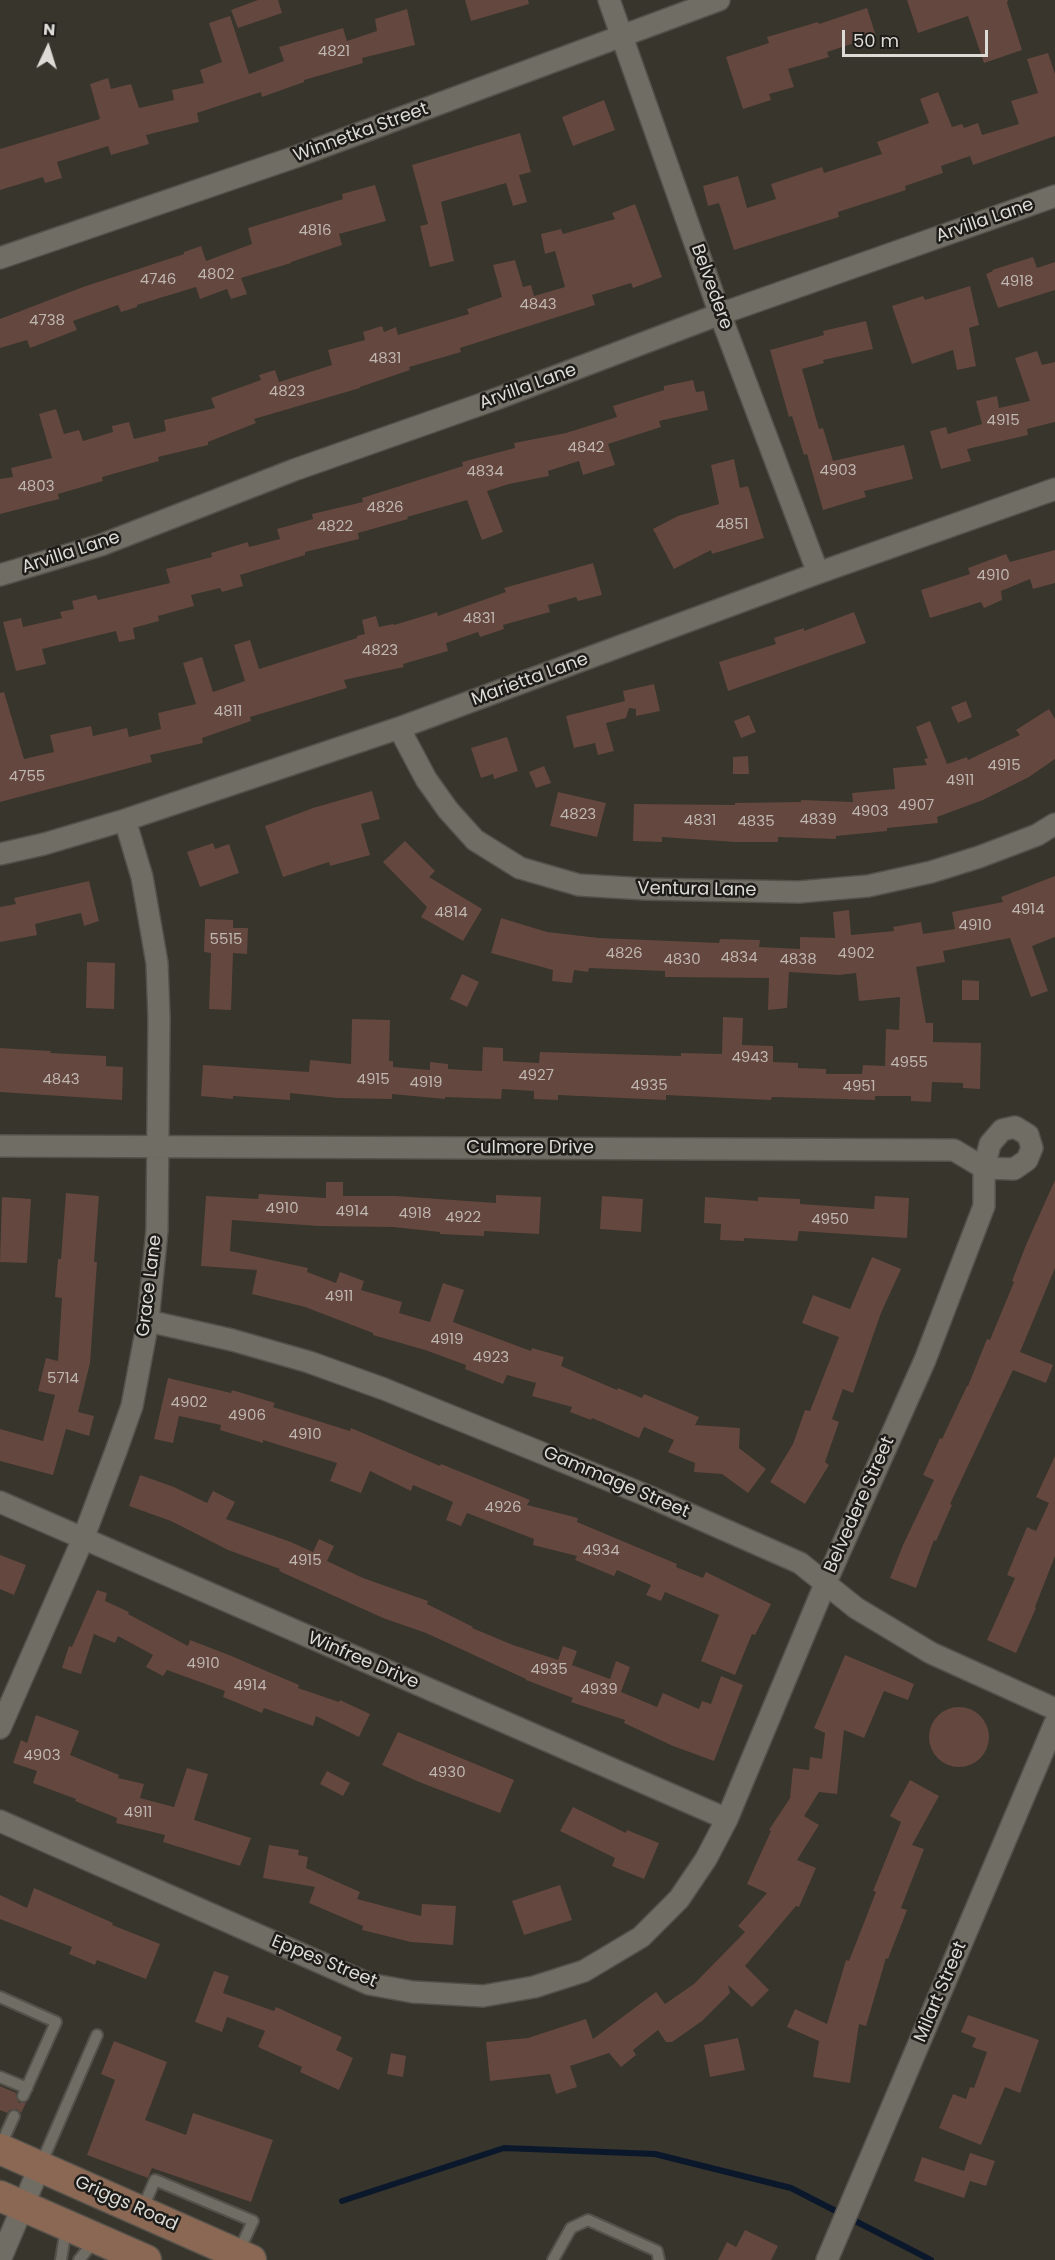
<!DOCTYPE html>
<html>
<head>
<meta charset="utf-8">
<style>
  body { margin:0 }
  #map { position:relative; width:1055px; height:2260px; overflow:hidden; background:#37352c; font-family:Poppins,sans-serif }
  canvas { display:block }
  .north { position:absolute; left:18px; top:18px; width:60px; height:60px; -webkit-text-stroke:4px #1d1c19; paint-order:stroke; rotate:4deg; font-size:16px; font-weight:700; line-height:24px; text-align:center; color:#dddbd6 }
  .north::after { content:''; display:block; margin:auto; width:21px; height:27px; background:#dddbd6; clip-path:polygon(50% 0,100% 100%,50% 72%,0 100%) }
  .scale { position:absolute; left:842px; top:30px; width:146px; height:27px; box-sizing:border-box; border:3px solid #dddbd6; border-top:0; padding-left:8px; font-size:18px; line-height:21px; white-space:nowrap; color:#dddbd6; -webkit-text-stroke:4px #1d1c19; paint-order:stroke }
</style>
</head>
<body>
<div id="map">
<canvas width="1055" height="2260"></canvas>
<div class="north">N</div>
<div class="scale">50 m</div>
</div>
<script>
const c = document.querySelector('canvas').getContext('2d');
c.lineJoin = 'round';
const poly = rows => new Path2D(rows.map(r => 'M' + r).join(''));
function stroke(path, color, width, dash) { c.strokeStyle = color; c.lineWidth = width; c.lineCap = dash ? 'butt' : 'round'; c.setLineDash(dash || []); c.stroke(path); }
function fillPath(path, color) { c.fillStyle = color; c.fill(path, 'evenodd'); }
function drawText(font, color, halo, rows, align = 'center') {
  c.font = font + ' Poppins,sans-serif'; c.lineWidth = 5; c.setLineDash([]); c.textBaseline = 'middle'; c.strokeStyle = halo; c.fillStyle = color; for (const [text, x, y, turn = 0] of rows) {
    c.save(); c.translate(x, y); c.rotate((+turn || 0) * Math.PI / 180); c.textAlign = isNaN(turn) ? turn : align; if (halo) c.strokeText(text, 0, 0); c.fillText(text, 0, 0); c.restore();
  }
}
const stream = poly([
  [342,2201,504,2148,655,2154,791,2188,931,2260]
]);
const building = poly([
  [258,0,278,0,282,13,238,28,231,10],
  [465,0,528,0,529,4,471,21],
  [907,0,1008,0,1007,3,1022,50,984,63,968,16,918,33],
  [867,8,876,36,827,52,829,57,788,69,794,87,769,94,771,100,743,109,726,57,769,43,767,37,818,22,819,24],
  [407,9,415,45,362,58,363,63,304,80,304,82,262,97,261,92,197,113,199,122,146,135,149,144,111,155,108,146,57,162,62,178,45,183,43,177,0,190,0,149,100,119,90,84,108,78,111,89,131,84,139,108,174,100,172,90,204,83,200,70,222,62,209,23,230,16,249,74,284,61,279,47,343,28,347,41,377,31,375,19],
  [1048,53,1055,74,1055,136,973,165,970,156,941,166,943,173,905,186,906,190,838,212,839,217,734,250,719,203,708,206,703,186,738,176,747,208,776,199,771,184,822,167,824,173,882,154,877,142,929,123,920,99,938,92,952,127,962,124,964,128,978,123,982,135,1019,124,1011,101,1038,93,1027,59],
  [604,100,615,130,573,146,562,117],
  [520,133,531,172,519,175,527,202,513,206,506,183,441,202,454,261,430,267,420,226,428,224,412,165],
  [375,185,386,221,339,234,342,245,291,262,291,263,241,278,247,294,231,299,227,289,200,299,196,287,137,305,137,307,121,312,118,305,73,321,77,330,30,348,27,340,0,348,0,319,83,287,184,254,184,252,201,246,206,261,252,244,248,228,343,199,342,194],
  [635,204,662,277,633,288,631,283,592,295,595,305,460,348,461,352,409,367,410,370,360,387,360,388,254,419,256,423,208,442,208,445,158,457,159,461,102,477,103,481,58,494,59,499,0,514,0,479,13,477,11,468,52,458,39,414,56,409,64,434,79,430,83,441,113,432,112,426,129,422,134,439,166,431,164,420,215,408,211,398,261,380,259,375,275,370,279,382,332,365,328,350,365,340,363,332,382,326,384,332,396,327,398,335,469,314,467,309,502,297,493,265,515,260,523,287,531,285,534,296,565,287,555,251,545,254,541,234,561,229,563,234,615,219,612,213],
  [1033,257,1037,268,1055,262,1055,290,998,308,986,274,993,271,992,270],
  [970,286,979,325,969,328,976,366,957,370,953,350,912,364,892,306,923,296,925,300],
  [866,321,873,349,823,360,824,363,802,369,819,429,823,428,833,461,904,445,913,479,864,491,866,497,823,510,807,454,804,455,792,416,789,417,770,350,824,335,823,331],
  [1037,351,1042,365,1055,362,1055,422,1027,429,1028,435,967,449,971,461,941,469,930,431,946,427,948,434,982,424,976,401,997,396,999,408,1030,401,1015,358],
  [693,380,696,392,704,391,708,410,659,421,661,427,608,444,615,465,583,475,579,461,548,471,549,476,509,484,487,491,503,532,482,540,467,500,407,517,408,519,358,533,359,539,305,552,305,555,240,575,243,586,222,592,220,588,191,595,194,606,158,616,159,621,133,628,135,639,119,642,116,631,42,649,46,664,16,671,3,622,21,618,23,627,62,618,60,612,74,609,72,601,96,595,98,600,170,583,166,569,212,557,211,553,248,542,249,547,280,539,277,529,313,519,312,514,363,502,362,498,463,466,462,462,515,448,514,443,566,433,617,417,613,406,664,390,664,386],
  [734,459,740,488,748,486,764,538,712,554,711,550,674,569,653,529,678,516,719,504,711,465],
  [1055,550,1055,583,1033,589,1030,579,1001,591,1002,600,984,608,981,602,930,618,921,590,970,574,968,568,1006,554,1010,562],
  [593,563,602,595,578,601,576,597,548,605,550,612,503,625,504,629,480,637,478,632,446,643,448,651,403,664,404,667,344,680,347,688,250,717,251,721,202,738,203,743,150,755,152,762,0,802,0,693,4,692,24,759,54,752,50,735,91,726,93,736,127,728,129,737,161,729,158,713,196,704,183,663,202,657,213,692,245,681,234,645,250,640,259,669,357,638,357,636,365,634,362,620,376,616,379,627,393,624,394,625,437,612,438,616,506,592,504,588],
  [854,612,866,643,728,691,719,662,776,644,774,638,804,628,804,631],
  [654,684,660,711,636,716,636,709,629,708,626,718,606,723,614,751,598,755,595,743,574,748,566,716,625,701,623,691],
  [966,701,972,717,958,723,951,707],
  [1049,709,1055,719,1055,759,1029,777,983,800,937,817,938,823,887,828,887,831,836,836,836,839,778,837,778,842,735,842,662,837,662,842,633,841,634,804,735,805,735,803,801,802,801,800,853,802,852,793,895,789,893,768,927,765,924,759,928,758,916,727,930,721,947,764,967,757,968,760,1020,735,1016,730],
  [749,715,756,732,741,738,734,721],
  [507,737,518,771,494,779,493,774,481,778,471,748],
  [748,756,749,774,733,774,733,757],
  [544,766,551,783,536,788,529,772],
  [372,791,380,819,361,824,370,855,330,866,329,862,283,877,265,826,313,808],
  [558,792,606,803,597,837,550,826],
  [405,841,435,871,429,877,482,909,463,941,421,917,427,907,383,862],
  [213,843,215,849,229,844,239,873,200,887,187,852],
  [1055,876,1055,937,1032,946,1048,991,1031,997,1010,938,943,951,945,962,916,967,926,1023,933,1023,933,1042,981,1043,980,1089,963,1088,963,1083,932,1082,931,1102,911,1101,911,1096,875,1096,875,1100,772,1097,771,1100,666,1095,666,1100,558,1095,558,1100,534,1099,534,1091,502,1089,501,1099,445,1097,445,1099,392,1094,392,1099,338,1098,290,1093,290,1100,233,1096,233,1099,201,1096,203,1065,309,1072,310,1060,351,1064,352,1019,390,1020,389,1061,393,1061,393,1067,430,1070,430,1062,448,1064,448,1069,482,1071,483,1047,503,1048,503,1061,539,1063,540,1052,681,1056,681,1053,722,1054,723,1017,743,1018,742,1045,773,1046,773,1062,798,1063,798,1068,826,1069,826,1074,862,1074,863,1065,885,1066,886,1029,899,1030,900,997,859,1001,856,973,839,975,789,972,787,1008,768,1010,769,978,665,977,665,971,589,968,588,972,574,970,572,983,552,981,553,970,491,953,501,918,547,932,599,938,719,943,720,939,760,940,759,947,800,949,800,937,835,938,833,912,849,910,851,935,894,931,893,927,921,922,923,934,955,929,952,912,1003,902,1001,897],
  [89,881,99,921,84,926,81,913,35,924,37,935,0,942,0,907,16,904,14,898],
  [205,919,233,920,233,928,248,928,247,954,233,953,231,1010,209,1009,211,953,204,952],
  [87,962,115,963,114,1009,86,1008],
  [462,974,479,982,467,1007,450,999],
  [962,980,979,981,979,1000,962,1000],
  [0,1048,51,1051,50,1053,106,1056,106,1066,123,1067,122,1100,0,1092],
  [1055,1180,1055,1268,1020,1352,1053,1365,1046,1383,1013,1370,950,1504,952,1505,936,1541,934,1540,916,1588,890,1578,903,1545,934,1480,923,1475,940,1438,942,1439,967,1386,968,1386,987,1339,990,1340,1014,1282,1012,1281,1026,1245],
  [326,1182,343,1182,343,1196,396,1196,496,1203,496,1195,541,1197,539,1234,484,1231,484,1236,440,1234,440,1232,393,1227,319,1226,232,1220,230,1251,308,1268,307,1272,336,1283,340,1272,364,1281,361,1290,402,1302,399,1313,430,1322,443,1283,464,1290,453,1322,531,1351,532,1348,564,1357,561,1366,617,1390,618,1388,642,1398,644,1394,699,1417,695,1425,740,1428,739,1448,766,1469,748,1493,722,1474,694,1472,695,1463,668,1452,674,1440,644,1427,639,1438,592,1418,591,1420,570,1412,572,1407,532,1396,536,1383,507,1375,503,1384,465,1369,466,1365,425,1350,373,1335,373,1333,305,1307,252,1294,257,1270,201,1266,206,1196,258,1199,259,1194,326,1198],
  [66,1193,99,1196,94,1262,97,1262,90,1363,78,1412,94,1416,89,1436,66,1429,53,1475,0,1461,0,1429,43,1441,55,1395,38,1391,46,1358,58,1361,62,1298,55,1297,58,1259,61,1259],
  [602,1196,643,1199,641,1232,600,1229],
  [875,1196,909,1198,907,1238,799,1231,797,1241,744,1238,744,1241,720,1240,721,1224,704,1223,705,1197,758,1201,758,1197,800,1199,800,1204,874,1209],
  [2,1197,31,1199,27,1263,0,1262],
  [872,1257,901,1269,881,1313,853,1393,843,1389,832,1419,839,1422,825,1462,829,1465,805,1504,770,1482,793,1444,805,1410,810,1411,839,1337,802,1323,813,1295,850,1309],
  [168,1378,231,1393,232,1390,275,1403,273,1407,350,1431,351,1428,440,1466,441,1464,530,1500,527,1505,578,1518,577,1522,677,1564,676,1567,703,1578,706,1572,771,1604,755,1635,752,1634,735,1675,701,1661,719,1615,665,1592,661,1601,646,1595,651,1585,617,1570,614,1576,575,1560,577,1556,533,1545,534,1539,467,1513,461,1526,446,1520,453,1502,413,1485,411,1491,370,1471,361,1493,330,1481,337,1463,263,1440,263,1443,220,1430,221,1425,179,1416,173,1443,154,1439],
  [1055,1456,1055,1556,1035,1607,1036,1608,1016,1653,987,1640,1015,1578,1007,1575,1027,1527,1036,1531,1049,1503,1036,1497],
  [140,1475,174,1487,207,1503,213,1491,235,1502,226,1519,291,1542,313,1552,319,1539,334,1546,327,1561,363,1578,428,1601,427,1604,473,1627,472,1628,513,1645,558,1660,563,1646,577,1651,572,1665,610,1679,616,1661,630,1667,621,1692,657,1707,663,1693,699,1709,702,1701,711,1704,721,1676,743,1685,714,1761,673,1746,624,1723,625,1720,571,1702,573,1698,526,1680,526,1679,426,1633,383,1618,279,1571,280,1569,228,1550,171,1521,129,1506],
  [0,1555,26,1565,14,1595,0,1589],
  [97,1590,107,1593,105,1601,129,1612,128,1614,188,1646,190,1640,229,1655,299,1685,298,1688,339,1702,340,1700,370,1714,359,1737,316,1716,313,1726,264,1708,262,1713,223,1697,225,1691,167,1670,163,1676,146,1667,153,1655,118,1636,115,1643,94,1634,81,1674,62,1668,69,1646,72,1647],
  [845,1655,914,1684,908,1700,884,1691,864,1738,844,1730,837,1794,819,1792,804,1816,819,1825,797,1860,816,1868,799,1907,796,1906,745,1966,769,1990,752,2007,728,1985,730,1993,702,2021,672,2042,666,2042,658,2030,633,2050,636,2055,621,2067,609,2053,570,2066,577,2087,556,2094,550,2074,490,2081,486,2042,528,2038,586,2019,593,2039,656,1992,665,2004,694,1984,745,1932,738,1926,767,1893,747,1884,771,1831,769,1830,790,1798,793,1768,809,1770,810,1757,822,1759,825,1733,814,1728],
  '929 1737a30 30 0 1 1 60 0a30 30 0 1 1-60 0Z',
  [36,1715,79,1731,70,1755,119,1775,118,1778,144,1784,140,1798,174,1807,187,1768,208,1774,194,1820,251,1838,240,1866,163,1842,165,1835,116,1823,117,1818,75,1801,76,1799,33,1783,37,1771,13,1763,21,1740,27,1743],
  [398,1732,514,1780,500,1813,419,1782,382,1765],
  [327,1771,350,1783,343,1796,320,1784],
  [910,1780,939,1796,912,1845,924,1849,901,1908,907,1910,888,1959,886,1958,866,2026,859,2024,850,2083,813,2077,819,2041,787,2027,795,2009,827,2024,846,1960,849,1961,876,1892,873,1891,901,1822,890,1816],
  [573,1807,626,1833,627,1830,659,1843,644,1879,612,1866,615,1858,560,1831],
  [269,1845,299,1850,298,1855,308,1857,306,1868,360,1892,357,1899,421,1916,422,1904,456,1906,453,1945,411,1942,362,1930,363,1926,309,1903,315,1887,263,1878],
  [560,1885,572,1920,524,1935,512,1901],
  [34,1888,113,1923,112,1925,160,1944,146,1979,97,1960,95,1965,69,1954,72,1947,0,1919,0,1895,27,1908],
  [214,1971,229,1976,223,1993,274,2011,276,2007,342,2037,336,2050,353,2058,339,2090,300,2072,302,2067,258,2047,265,2031,227,2017,222,2032,195,2022],
  [968,2015,1039,2040,1020,2093,1005,2087,981,2145,939,2128,953,2094,966,2099,970,2087,974,2088,987,2052,972,2047,976,2038,961,2032],
  [738,2038,745,2070,710,2077,704,2045],
  [114,2041,167,2062,145,2120,186,2135,193,2113,273,2140,251,2202,152,2168,148,2178,87,2155,115,2080,101,2074],
  [391,2053,406,2056,403,2077,387,2074],
  [0,2086,16,2093,16,2097,19,2103,26,2103,21,2113,17,2109,10,2110,7,2113,0,2110],
  [970,2153,995,2161,986,2186,970,2181,964,2198,914,2181,922,2157,964,2171],
  [745,2230,778,2246,771,2260,718,2260,727,2242,736,2247]
]);
const lane = poly([
  [0,1997,56,2022,23,2096],
  [0,2077,27,2088],
  [0,2147,14,2116],
  [41,2164,97,2035],
  [142,2210,155,2180,253,2221,239,2251],
  [61,2260,66,2228],
  [79,2260,96,2239],
  [553,2260,571,2228,588,2220,657,2251,659,2260]
]);
const street = poly([
  [609,0,720,314,818,573],
  [0,258,298,156,719,0],
  [0,575,101,545,294,470,496,399,720,314,1055,196],
  [399,728,426,779,448,810,475,840,520,868,579,885,645,889,799,892,868,886,931,872,979,857,1037,835,1055,824],
  [0,854,44,844,125,820,399,728,818,573,1055,489],
  [0,1146,954,1150,984,1168,1014,1169,1027,1160,1032,1148,1028,1135,1015,1127,1002,1130,990,1144,984,1168,984,1206,925,1360,826,1582,727,1819,706,1859,679,1899,641,1937,584,1971,534,1987,483,1996,413,1992,369,1984,0,1821],
  [148,1321,232,1340,309,1362,384,1389,648,1496,800,1563,856,1608,931,1653,1055,1709],
  [0,1502,727,1819],
  [0,1728,83,1539,116,1451,132,1406,148,1321,157,1230,159,1018,157,963,142,877,125,820],
  [0,2260,40,2166],
  [827,2260,1055,1723]
]);
const secondary = poly([
  [0,2149,251,2260],
  [0,2196,146,2260]
]);
const numberNames = [
  ["4821",334,52],
  ["4816",315,231],
  ["4802",216,275],
  ["4746",158,280],
  ["4918",1017,282],
  ["4843",538,305],
  ["4738",47,321],
  ["4831",385,359],
  ["4823",287,392],
  ["4915",1003,421],
  ["4842",586,448],
  ["4903",838,471],
  ["4834",485,472],
  ["4803",36,487],
  ["4826",385,508],
  ["4851",732,525],
  ["4822",335,527],
  ["4910",993,576],
  ["4831",479,619],
  ["4823",380,651],
  ["4811",228,712],
  ["4915",1004,766],
  ["4755",27,777],
  ["4911",960,781],
  ["4907",916,806],
  ["4903",870,812],
  ["4823",578,815],
  ["4839",818,820],
  ["4831",700,821],
  ["4835",756,822],
  ["4914",1028,910],
  ["4814",451,913],
  ["4910",975,926],
  ["5515",226,940],
  ["4826",624,954],
  ["4902",856,954],
  ["4834",739,958],
  ["4830",682,960],
  ["4838",798,960],
  ["4943",750,1058],
  ["4955",909,1063],
  ["4927",536,1076],
  ["4843",61,1080],
  ["4915",373,1080],
  ["4919",426,1083],
  ["4935",649,1086],
  ["4951",859,1087],
  ["4910",282,1209],
  ["4914",352,1212],
  ["4918",415,1214],
  ["4922",463,1218],
  ["4950",830,1220],
  ["4911",339,1297],
  ["4919",447,1340],
  ["4923",491,1358],
  ["5714",63,1379],
  ["4902",189,1403],
  ["4906",247,1416],
  ["4910",305,1435],
  ["4926",503,1508],
  ["4934",601,1551],
  ["4915",305,1561],
  ["4910",203,1664],
  ["4935",549,1670],
  ["4914",250,1686],
  ["4939",599,1690],
  ["4903",42,1756],
  ["4930",447,1773],
  ["4911",138,1813]
];
const streetNames = [
  ["Winnetka Street",361,133,-20],
  ["Arvilla Lane",985,221,-19],
  ["Belvedere",711,287,70],
  ["Arvilla Lane",528,387,-20],
  ["Arvilla Lane",71,553,-18],
  ["Marietta Lane",530,680,-20],
  ["Ventura Lane",697,890,1],
  ["Culmore Drive",530,1148],
  ["Grace Lane",150,1286,-83],
  ["Gammage Street",616,1483,23],
  ["Belvedere Street",860,1505,-66],
  ["Winfree Drive",363,1661,23],
  ["Eppes Street",324,1962,22],
  ["Milart Street",941,1992,-67],
  ["Griggs Road",126,2204,24]
];
stroke(stream, '#0b182b', 6);
fillPath(building, '#64473e');
stroke(lane, '#54514b', 14);
stroke(street, '#54514b', 24);
stroke(secondary, '#54514b', 33);
stroke(lane, '#706d64', 10);
stroke(street, '#706d64', 21);
stroke(secondary, '#8a6854', 30);
drawText('15px', '#bfb6b0', null, numberNames);
drawText('18px', '#dddbd6', '#1d1c19', streetNames);
</script>
</body>
</html>
